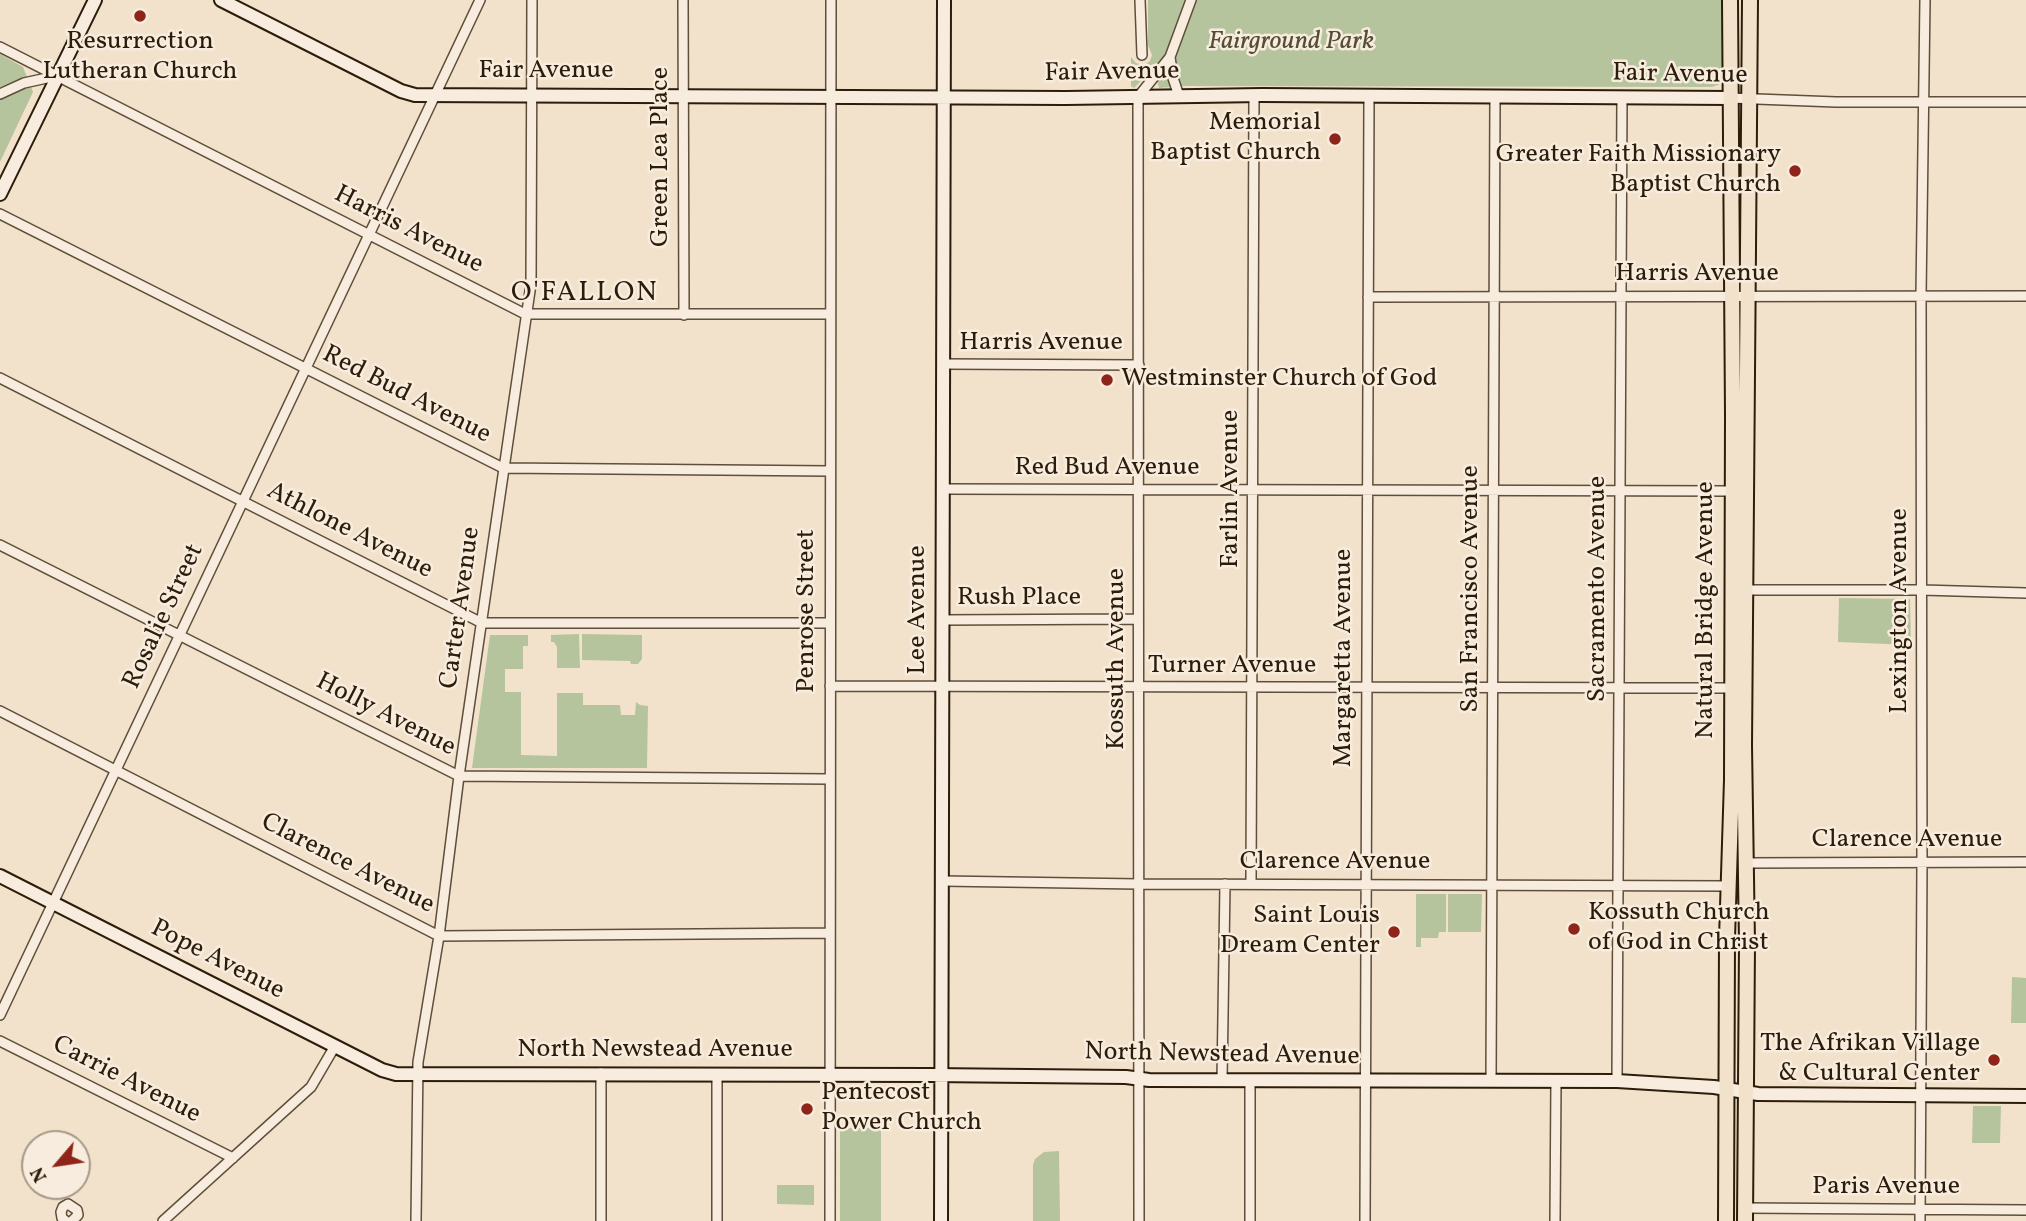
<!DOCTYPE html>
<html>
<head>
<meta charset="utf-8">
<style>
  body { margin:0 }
  #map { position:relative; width:2026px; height:1221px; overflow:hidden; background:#f3e2cb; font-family:Vollkorn,serif }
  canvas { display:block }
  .north { position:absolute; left:21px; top:1130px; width:70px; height:70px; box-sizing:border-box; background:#f7ecdd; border:2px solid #a69989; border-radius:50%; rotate:241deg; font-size:19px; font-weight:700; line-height:28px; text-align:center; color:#2c1c0a }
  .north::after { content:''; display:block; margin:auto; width:24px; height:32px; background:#8f2418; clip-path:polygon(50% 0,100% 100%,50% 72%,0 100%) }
</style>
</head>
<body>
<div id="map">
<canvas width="2026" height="1221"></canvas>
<div class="north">N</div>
</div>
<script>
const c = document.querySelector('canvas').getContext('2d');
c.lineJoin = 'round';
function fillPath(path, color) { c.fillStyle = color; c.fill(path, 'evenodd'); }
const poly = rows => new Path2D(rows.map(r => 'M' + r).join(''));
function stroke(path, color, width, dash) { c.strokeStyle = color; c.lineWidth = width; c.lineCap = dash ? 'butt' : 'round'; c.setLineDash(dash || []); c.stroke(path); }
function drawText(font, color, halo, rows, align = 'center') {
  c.font = font + ' Vollkorn,serif'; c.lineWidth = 5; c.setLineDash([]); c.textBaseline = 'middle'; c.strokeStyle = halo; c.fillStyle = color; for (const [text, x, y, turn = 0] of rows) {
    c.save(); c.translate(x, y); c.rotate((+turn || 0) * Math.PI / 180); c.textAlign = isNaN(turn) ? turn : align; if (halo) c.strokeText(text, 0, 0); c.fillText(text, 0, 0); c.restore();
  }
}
const green = poly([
  [1148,0,1723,0,1722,78,1720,84,1712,87,1184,86,1159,88,1154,68,1134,88,1131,86,1131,57,1136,63,1144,65,1150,61,1152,55,1148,45],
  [0,54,23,67,33,92,0,162],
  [1839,598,1910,599,1911,645,1838,642],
  [579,634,580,668,557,668,557,647,554,642,551,642,551,635],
  [582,634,642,635,642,659,638,664,631,664,630,661,582,660],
  [490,635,528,635,528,646,523,646,523,669,505,669,505,692,521,692,521,755,557,756,557,693,583,693,583,705,620,705,621,715,635,715,636,702,640,705,648,706,647,768,472,768],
  [1416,894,1446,894,1446,932,1439,932,1438,938,1421,938,1421,947,1416,947],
  [1448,894,1482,894,1481,932,1448,932],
  [2012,977,2026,978,2026,1023,2011,1023],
  [1973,1106,2001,1106,2000,1143,1972,1143],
  [840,1128,881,1128,881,1221,840,1221],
  [1059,1151,1060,1221,1033,1221,1033,1165,1035,1159,1044,1152],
  [777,1185,814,1185,814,1205,777,1204]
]);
const street = poly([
  [683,0,684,315],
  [1140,0,1142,55],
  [0,47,525,314,830,314],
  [1170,57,1173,78,1179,96],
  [0,94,24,83,56,76],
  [1730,98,1836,102,2026,102],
  [0,214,503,468,829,471],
  [1368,297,2026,296],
  [944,364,1139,365],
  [0,378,482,623,830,623],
  [943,489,1732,491],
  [0,545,459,776,829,779],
  [1745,590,1922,590,2026,593],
  [942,620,1138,619],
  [830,686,1731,688],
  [0,711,439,936,829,933],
  [1746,863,2026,862],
  [942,881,1138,884,1728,886],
  [1251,884,1254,95],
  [0,1015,480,0],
  [0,1041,233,1158],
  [601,1073,601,1221],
  [717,1074,717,1221],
  [1222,1080,1225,884],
  [1491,1081,1495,97],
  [1617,1081,1622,97],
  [1745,1208,2026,1210],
  [66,1221,62,1218,61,1212,63,1207,68,1204,77,1210,78,1215,72,1221],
  [163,1221,311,1087,335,1046],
  [416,1221,418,1062,439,936,459,776,531,284,532,0],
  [830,1221,831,0],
  [1139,1221,1138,97,1170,57,1191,0],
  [1250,1221,1250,1080],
  [1365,1221,1369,96],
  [1555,1221,1556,1081],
  [1920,1221,1922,862,1921,295,1925,0]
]);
const secondary = poly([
  [221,0,401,91,415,95,1066,98,1262,95,1730,98],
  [0,194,95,0],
  [0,876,382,1070,396,1074,930,1075,1126,1077,1149,1080,1617,1081,1714,1087,1758,1094,2026,1096],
  [941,1221,944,0]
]);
const primary = poly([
  [1726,1221,1727,938,1732,780,1733,414,1730,0],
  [1745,1221,1747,943,1744,745,1750,0]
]);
const markers = [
  [140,16,7,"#8f2418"],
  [1335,139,7,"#8f2418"],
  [1795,171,7,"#8f2418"],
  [1107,380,7,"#8f2418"],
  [1574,929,7,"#8f2418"],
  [1394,932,7,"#8f2418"],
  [1994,1060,7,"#8f2418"],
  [807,1109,7,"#8f2418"]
];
const poiNames = [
  ["Resurrection",140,43,"center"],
  ["Lutheran Church",140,73,"center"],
  ["Memorial",1321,124],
  ["Baptist Church",1321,154],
  ["Greater Faith Missionary",1781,156],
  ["Baptist Church",1781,186],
  ["Westminster Church of God",1121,380,"left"],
  ["Kossuth Church",1588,914,"left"],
  ["of God in Christ",1588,944,"left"],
  ["Saint Louis",1380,917],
  ["Dream Center",1380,947],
  ["The Afrikan Village",1980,1045],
  ["& Cultural Center",1980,1075],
  ["Pentecost",821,1094,"left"],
  ["Power Church",821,1124,"left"]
];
const parkNames = [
  ["Fairground Park",1291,43]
];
const streetNames = [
  ["Fair Avenue",546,72],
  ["Fair Avenue",1112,74,-1],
  ["Fair Avenue",1680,76,1],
  ["Green Lea Place",662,157,-90],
  ["Harris Avenue",408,231,27],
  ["Harris Avenue",1697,275],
  ["Harris Avenue",1041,344],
  ["Red Bud Avenue",406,396,27],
  ["Red Bud Avenue",1107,469],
  ["Farlin Avenue",1232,489,-90],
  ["Athlone Avenue",349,532,27],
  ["San Francisco Avenue",1472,589,-90],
  ["Sacramento Avenue",1599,589,-90],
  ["Rush Place",1019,599],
  ["Carter Avenue",462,608,-82],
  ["Lee Avenue",919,610,-90],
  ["Natural Bridge Avenue",1707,610,-90],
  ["Penrose Street",808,611,-90],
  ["Lexington Avenue",1901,611,-90],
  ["Rosalie Street",165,617,-65],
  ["Margaretta Avenue",1345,658,-90],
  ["Kossuth Avenue",1118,659,-90],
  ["Turner Avenue",1232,667],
  ["Holly Avenue",385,716,27],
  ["Clarence Avenue",1907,841],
  ["Clarence Avenue",1335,863],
  ["Clarence Avenue",347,865,27],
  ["Pope Avenue",217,961,27],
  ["North Newstead Avenue",655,1051],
  ["North Newstead Avenue",1222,1056,1],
  ["Carrie Avenue",126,1081,27],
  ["Paris Avenue",1886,1188]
];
const neighbourhoodNames = [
  ["O'FALLON",585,295]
];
fillPath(green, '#b5c49c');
stroke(street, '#5e4e3a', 12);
stroke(secondary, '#2c1c0a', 16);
stroke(primary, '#2c1c0a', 18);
stroke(street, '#f7ecdd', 9);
stroke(secondary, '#f7ecdd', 12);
stroke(primary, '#f3e2cb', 14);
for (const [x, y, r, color] of markers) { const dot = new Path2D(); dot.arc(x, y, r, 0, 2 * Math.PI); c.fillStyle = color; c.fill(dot); stroke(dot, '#f7ecdd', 2.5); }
drawText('26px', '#2c1c0a', '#f7ecdd', poiNames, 'right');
drawText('italic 26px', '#554e36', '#f7ecdd', parkNames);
drawText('26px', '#2c1c0a', '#f7ecdd', streetNames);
c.letterSpacing = '2px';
drawText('28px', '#2c1c0a', '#f7ecdd', neighbourhoodNames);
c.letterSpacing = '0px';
</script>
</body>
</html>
